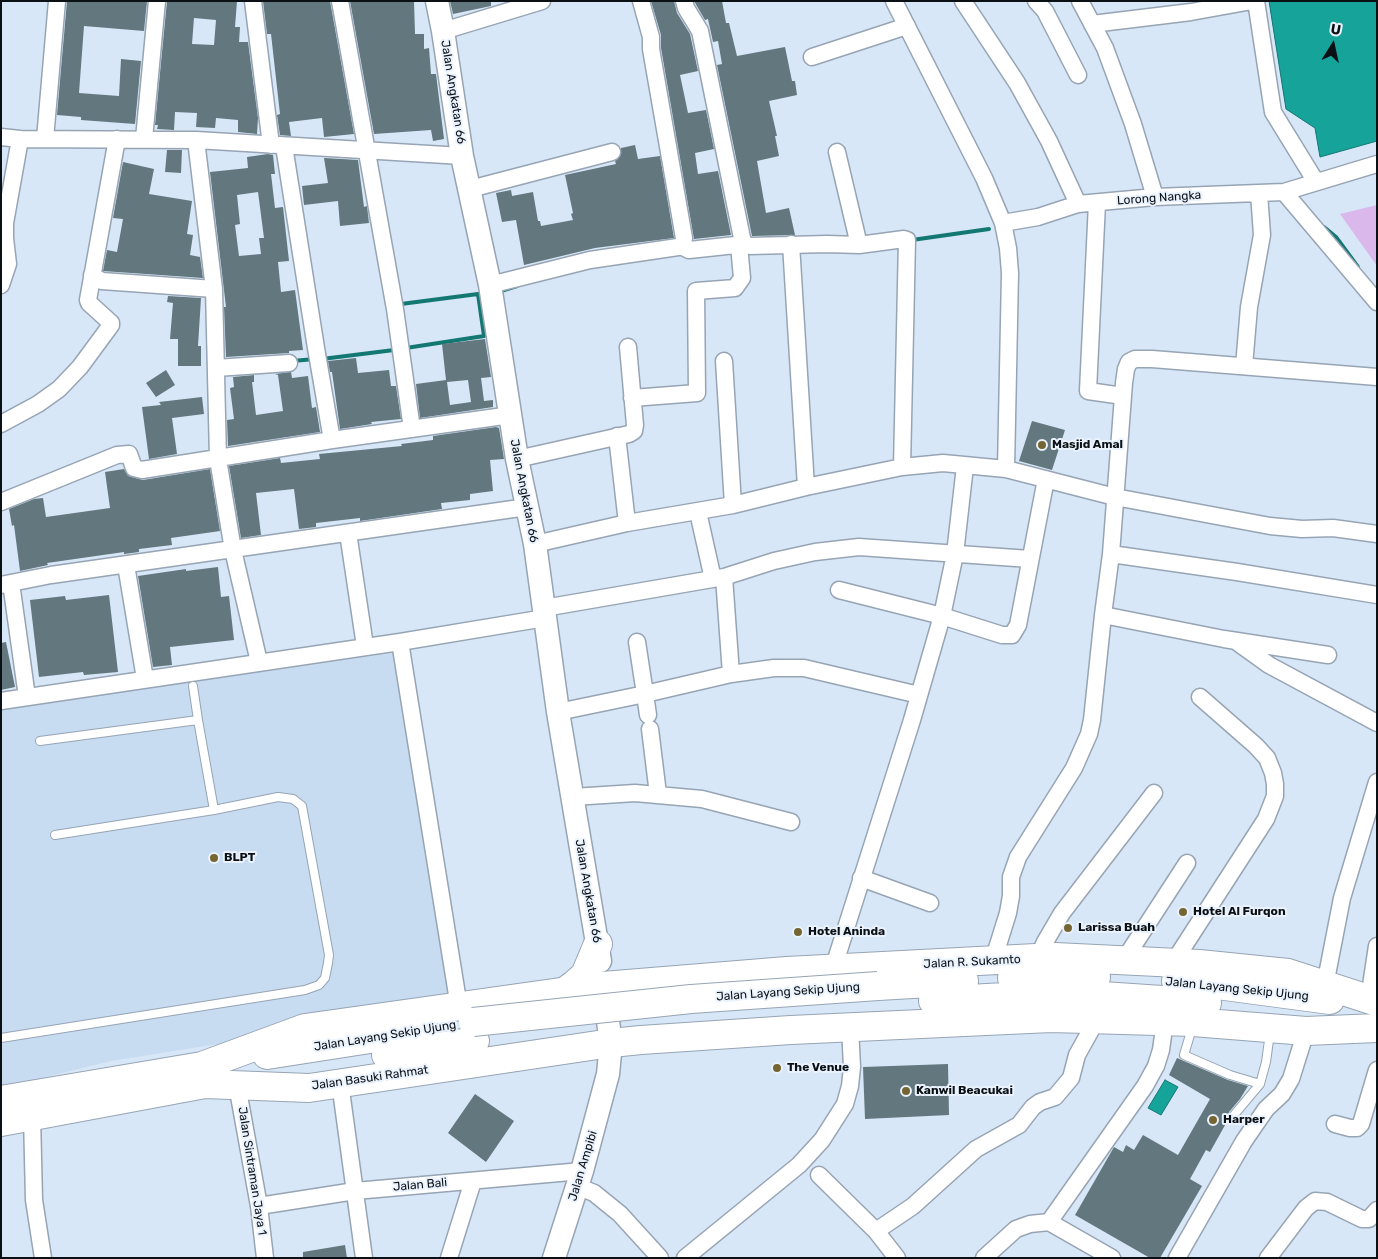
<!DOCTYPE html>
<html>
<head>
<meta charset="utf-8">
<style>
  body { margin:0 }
  #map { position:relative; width:1378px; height:1259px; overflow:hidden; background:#d8e7f7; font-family:Rubik,sans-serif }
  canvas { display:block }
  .frame { position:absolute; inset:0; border:2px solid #0b1015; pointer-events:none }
  .north { position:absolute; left:1308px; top:20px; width:50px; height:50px; -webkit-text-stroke:4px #eaf3fd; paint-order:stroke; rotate:10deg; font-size:14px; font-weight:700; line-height:20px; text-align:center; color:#0b1015 }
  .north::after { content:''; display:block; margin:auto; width:18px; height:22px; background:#0b1015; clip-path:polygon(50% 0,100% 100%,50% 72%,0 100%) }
</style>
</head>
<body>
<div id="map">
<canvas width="1378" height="1259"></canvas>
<div class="frame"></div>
<div class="north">U</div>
</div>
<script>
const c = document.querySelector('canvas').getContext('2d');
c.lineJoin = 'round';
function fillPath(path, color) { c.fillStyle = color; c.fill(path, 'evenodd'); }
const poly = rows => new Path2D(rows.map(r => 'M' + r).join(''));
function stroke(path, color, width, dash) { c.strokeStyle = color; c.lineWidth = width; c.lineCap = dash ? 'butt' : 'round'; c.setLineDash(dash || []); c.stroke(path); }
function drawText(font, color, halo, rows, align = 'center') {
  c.font = font + ' Rubik,sans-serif'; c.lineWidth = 4; c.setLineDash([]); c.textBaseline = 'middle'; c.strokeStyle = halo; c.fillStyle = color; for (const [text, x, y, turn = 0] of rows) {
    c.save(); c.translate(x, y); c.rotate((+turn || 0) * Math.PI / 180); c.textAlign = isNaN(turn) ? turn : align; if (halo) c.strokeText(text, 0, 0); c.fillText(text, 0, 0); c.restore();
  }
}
const built = poly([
  [394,653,450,1007,111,1061,1,1088,1,709]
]);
const green = poly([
  [1377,205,1377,266,1340,214]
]);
const water = poly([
  [1269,1,1377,1,1377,141,1320,157,1315,128,1286,109,1269,1],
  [1165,1080,1178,1087,1161,1115,1148,1108,1165,1080]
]);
const stream = poly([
  [1324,227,1336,237,1358,267],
  [912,240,989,229],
  [501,291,517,286],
  [401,304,478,294,484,336,406,348],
  [322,359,394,350],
  [292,361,315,359]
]);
const building = poly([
  [67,1,147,1,144,31,84,26,79,93,119,96,121,59,141,61,135,124,81,120,81,117,57,115],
  [167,1,237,1,235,27,240,27,239,42,248,42,258,118,257,134,238,132,238,120,216,118,215,128,196,127,197,113,175,112,174,130,157,129,158,125,155,125],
  [194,18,216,20,214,45,192,44],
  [263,1,330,1,354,134,324,137,322,118,289,122,291,136,280,135,277,115,280,114,271,34,267,34],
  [350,1,414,1,415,34,424,34,424,49,429,48,431,74,436,74,444,139,433,141,431,130,374,134],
  [450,1,491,1,491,6,453,14],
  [651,1,674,1,677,13,690,34,698,71,680,75,688,113,706,110,714,149,695,153,698,174,718,171,731,235,694,239,661,48,661,35],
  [694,1,722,1,726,23,729,23,737,56,785,47,792,81,795,81,797,95,769,101,777,136,775,136,779,156,757,161,766,213,789,208,795,235,752,236,717,65,722,64,718,41,713,42,708,19,705,20],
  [635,145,638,159,660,156,674,238,595,248,524,265,516,220,502,222,496,193,511,190,512,196,533,192,538,221,540,221,541,226,573,220,571,214,573,213,565,175,616,164,615,161,621,155,621,148],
  [167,150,182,150,181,173,165,172],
  [268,154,273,155,275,174,271,174,275,208,283,207,289,261,278,262,281,292,295,290,303,350,289,351,289,353,226,357,224,307,226,307,210,172,248,168,247,157],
  [258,192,264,238,259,238,261,254,239,256,235,225,240,224,237,195],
  [324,158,358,160,364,207,367,206,369,223,340,226,338,201,304,205,302,186,328,183],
  [123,162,154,169,149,194,192,201,187,234,193,235,190,255,200,257,203,278,103,271,107,250,117,252,123,219,113,218],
  [168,296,201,298,198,346,201,346,201,366,178,366,178,339,170,339,173,303,167,302],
  [485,339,491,377,481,378,484,401,493,400,493,407,420,418,416,384,446,380,442,344],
  [468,380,471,402,450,405,447,382],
  [356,358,358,373,389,370,391,386,396,386,401,419,371,422,372,424,340,429,332,372,330,372,328,361],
  [166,370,175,385,156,397,146,383],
  [291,372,292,378,308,376,312,408,316,407,320,432,228,446,227,420,234,419,230,388,234,387,233,377,254,375,254,382,252,382,256,415,283,411,278,375,275,374],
  [202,397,204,414,172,418,177,454,149,459,142,407,161,405,159,402],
  [1032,421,1065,430,1052,470,1019,461],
  [496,427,499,428,504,459,490,460,493,491,470,494,470,500,441,503,442,509,360,521,360,518,316,523,316,527,299,529,294,489,256,493,261,535,241,538,229,466,280,458,281,463,320,459,319,454,402,446,401,444,433,440,433,436],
  [124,469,128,476,143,480,210,469,220,531,171,538,172,545,139,549,139,552,124,554,124,552,47,563,48,565,20,571,14,525,12,526,9,509,34,499,43,498,46,517,110,508,105,472],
  [218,567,221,597,229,596,234,640,170,647,172,665,153,667,138,576,186,569,186,571],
  [109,595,118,672,84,675,83,672,39,677,30,600,65,596,66,600],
  [6,642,15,687,1,690,1,643],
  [1177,1058,1228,1080,1248,1086,1240,1099,1229,1112,1229,1118,1210,1152,1206,1150,1190,1179,1202,1186,1160,1258,1150,1258,1075,1215,1114,1147,1123,1152,1126,1145,1134,1150,1143,1135,1178,1155,1210,1099,1169,1075],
  [948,1064,949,1115,865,1119,863,1067],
  [475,1094,514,1121,486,1162,448,1133],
  [345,1245,347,1258,303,1258,303,1252]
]);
const lane = poly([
  [193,686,198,720],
  [55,835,214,810],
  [1192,1028,1184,1055,1230,1075,1260,1084],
  [1,1038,305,990,319,985,325,978,328,963,329,955,302,806,293,799,278,797,214,810,198,720,40,741],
  [1234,1115,1260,1084,1266,1062,1270,1033]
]);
const street = poly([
  [253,1,271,145],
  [340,1,395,309,412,429],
  [684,1,686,8,700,31,743,243,750,246,827,244,859,245],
  [894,1,984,178,1003,223,1008,248,1010,273,1006,469],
  [963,1,1017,83,1049,141,1078,204],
  [1036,1,1045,11,1078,75],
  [1080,1,1105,48,1133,124,1155,197],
  [1256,1,1273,112,1316,182],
  [1092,24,1191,12,1252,1],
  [443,31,542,1],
  [812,57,907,26],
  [1,137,20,139,196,140,462,156],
  [45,139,57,1],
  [144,139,157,1],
  [196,140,214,289,218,459,233,550,259,662],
  [284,146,316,348,332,440],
  [837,152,859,245,904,239,907,240,902,467],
  [470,189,612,152],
  [1284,192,1377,302],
  [1097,203,1088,391,1123,396],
  [1003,223,1038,217,1078,204,1155,197,1284,192,1377,164],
  [791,244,806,487],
  [681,246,689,250,745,244],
  [92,275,96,278,102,281,214,289],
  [1,285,8,264,5,238,5,223,20,139],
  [490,285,590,260,678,247,683,244,684,238,651,49,651,37,641,1],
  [724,361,733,505],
  [1244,366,1249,307,1262,235,1259,193],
  [216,368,289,363],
  [632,398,697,393,696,291,735,288,742,278,739,245],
  [1,424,38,404,59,389,80,367,111,325,111,323,89,303,88,300,117,139],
  [617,436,627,523],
  [517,459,629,434,634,431,635,425,628,347],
  [1,502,117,455,129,454,134,468,142,470,332,440,511,415],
  [698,512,713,579],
  [348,533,365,646],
  [535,544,627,523,733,505,806,487,902,467,943,463,1006,469,1115,497,1270,526,1302,529,1333,528,1377,534],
  [1111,554,1237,572,1377,595],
  [126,565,145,679],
  [724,577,731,674],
  [11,583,27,697],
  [1,585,51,575,527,507],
  [839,590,942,616,1002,635,1012,635,1018,625,1046,479],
  [544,608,724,577,774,561,815,552,859,547,1030,559],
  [1103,615,1224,639,1328,655],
  [400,642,459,1007],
  [1237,642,1269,665,1377,723],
  [1,701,400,642,545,618],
  [558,712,645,694,637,642],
  [648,715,645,694,731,674,774,668,804,668,919,695],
  [650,729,658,794],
  [573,797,635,793,702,799,791,822],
  [861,878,930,903],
  [1038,958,1045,942,1062,913,1154,793],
  [1124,960,1187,863],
  [993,961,1008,913,1011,896,1011,877,1018,857,1074,768,1089,734,1092,720,1103,615,1111,554,1124,383,1126,369,1129,362,1135,359,1152,359,1377,377],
  [1173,963,1266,819,1275,796,1275,784,1273,773,1267,758,1256,746,1200,697],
  [833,969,912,720,942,616,955,554,965,466],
  [1325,985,1342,898,1377,782],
  [1369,999,1377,946],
  [340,1083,364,1258],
  [237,1085,259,1206,265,1258],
  [32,1116,34,1200,43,1258],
  [1335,1124,1350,1128,1357,1128,1361,1124,1377,1070],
  [819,1175,876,1231,897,1258],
  [577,1186,594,1193,620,1214,660,1258],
  [259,1206,355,1191,582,1171],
  [1049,1222,1145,1086,1156,1066,1161,1050,1165,1021],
  [876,1231,913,1206,976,1149,1019,1125,1033,1107,1040,1102,1055,1097,1071,1078,1077,1055,1097,1019],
  [449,1258,473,1181],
  [685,1258,799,1165,822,1140,845,1104,850,1086,852,1067,850,1027],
  [984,1258,1016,1229,1030,1224,1049,1222,1112,1258],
  [1177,1258,1244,1141,1266,1109,1282,1094,1291,1079,1306,1031],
  [1268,1258,1306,1208,1315,1201,1327,1202,1362,1219,1369,1219,1377,1210]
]);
const secondary = poly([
  [437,1,443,31,462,156,490,285,517,459,535,544,558,712,600,961],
  [554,1258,582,1171,608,1074,611,1043,604,992]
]);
const highway = poly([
  [1012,978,1096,977],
  [1176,981,1195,982,1330,1000],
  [878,986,964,981],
  [564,992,575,984,585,975,598,944],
  [933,1001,1023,996,1087,995,1207,1003],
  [267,1055,415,1032],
  [386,1055,475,1041],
  [1,1100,202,1066,305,1028,603,986,787,971,1055,957,1199,964,1288,973,1377,1002],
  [1,1122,205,1084,309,1088,611,1043,641,1040,791,1030,1051,1018,1193,1022,1306,1031,1377,1028]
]);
const highwayBridge = poly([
  [473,1022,691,999,878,986]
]);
const markers = [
  [1042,445,5,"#756533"],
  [214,858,5,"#756533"],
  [1183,912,5,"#756533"],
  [1068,928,5,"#756533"],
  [798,932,5,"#756533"],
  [777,1068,5,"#756533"],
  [906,1091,5,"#756533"],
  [1213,1120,5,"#756533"]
];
const streetNames = [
  ["Jalan Angkatan 66",453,92,81],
  ["Lorong Nangka",1159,198,-4],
  ["Jalan Angkatan 66",524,491,79],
  ["Jalan Angkatan 66",588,891,80],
  ["Jalan R. Sukamto",972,962,-3],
  ["Jalan Layang Sekip Ujung",1237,989,6],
  ["Jalan Layang Sekip Ujung",788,992,-4],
  ["Jalan Layang Sekip Ujung",385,1036,-9],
  ["Jalan Basuki Rahmat",370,1078,-8],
  ["Jalan Ampibi",583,1166,-73],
  ["Jalan Sintraman Jaya 1",252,1171,81],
  ["Jalan Bali",420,1185,-5]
];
const poiNames = [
  ["Masjid Amal",1052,445],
  ["BLPT",224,858],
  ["Hotel Al Furqon",1193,912],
  ["Larissa Buah",1078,928],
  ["Hotel Aninda",808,932],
  ["The Venue",787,1068],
  ["Kanwil Beacukai",916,1091],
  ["Harper",1223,1120]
];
fillPath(built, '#c7dbf1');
fillPath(green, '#dab8ec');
fillPath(water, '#16a39a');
stroke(water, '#137772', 1);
stroke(stream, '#137772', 4);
fillPath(building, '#62777e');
stroke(lane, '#97a4b4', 10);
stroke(street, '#97a4b4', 19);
stroke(secondary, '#97a4b4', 25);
stroke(highway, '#97a4b4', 30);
stroke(lane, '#fff', 8);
stroke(street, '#fff', 16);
stroke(secondary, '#fff', 22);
stroke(highway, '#fff', 28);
stroke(highwayBridge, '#97a4b4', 30, []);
stroke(highwayBridge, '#fff', 28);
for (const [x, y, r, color] of markers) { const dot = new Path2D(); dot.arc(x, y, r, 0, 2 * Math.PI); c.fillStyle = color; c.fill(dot); stroke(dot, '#eaf3fd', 2); }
drawText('12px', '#0b1015', '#eaf3fd', streetNames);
drawText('bold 12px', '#0b1015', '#eaf3fd', poiNames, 'left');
</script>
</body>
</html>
